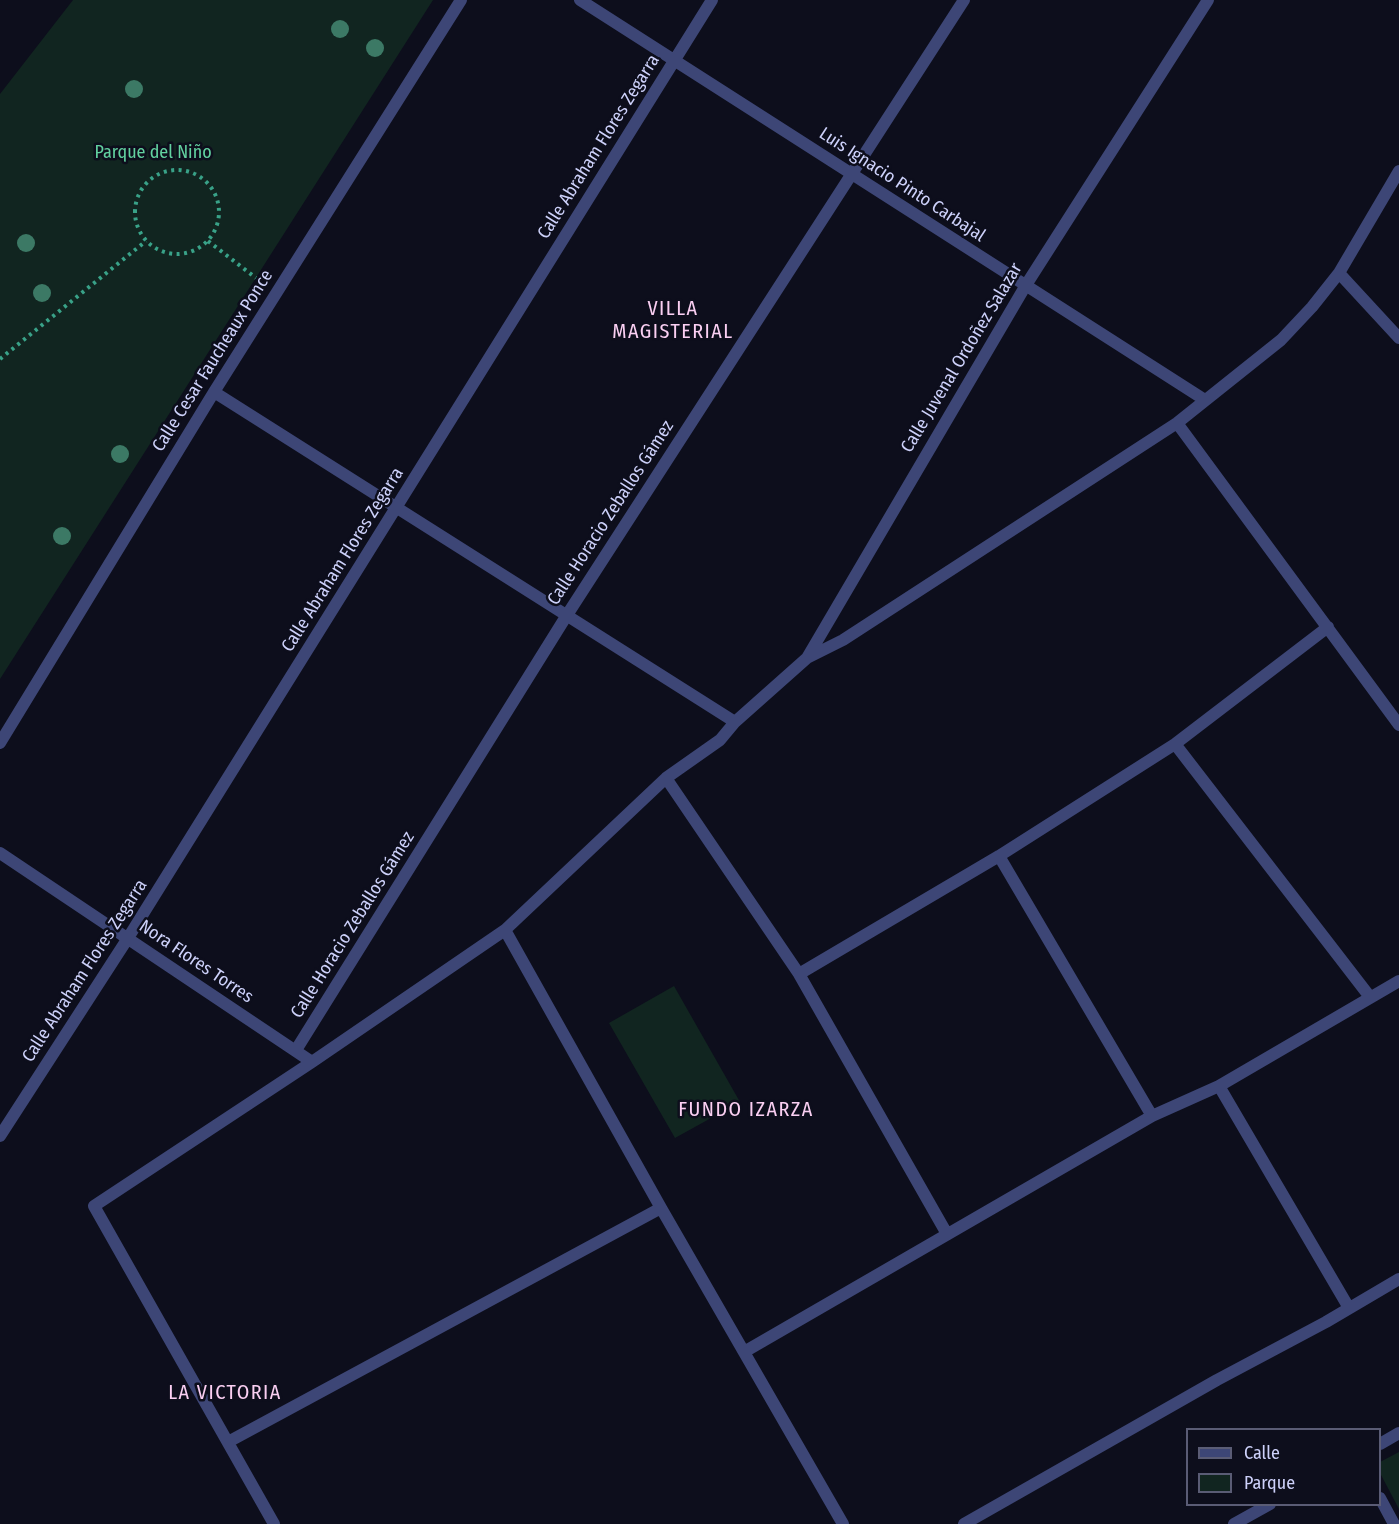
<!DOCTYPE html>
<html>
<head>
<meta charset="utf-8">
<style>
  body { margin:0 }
  #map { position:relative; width:1399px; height:1524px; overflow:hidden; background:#0d0e1c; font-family:"Fira Sans Condensed",sans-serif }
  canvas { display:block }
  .legend { position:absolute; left:1186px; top:1428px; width:195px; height:78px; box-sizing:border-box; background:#0d0e1c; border:2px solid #5a5c75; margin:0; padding:8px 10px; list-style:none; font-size:18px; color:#cdd1fa }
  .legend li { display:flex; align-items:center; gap:12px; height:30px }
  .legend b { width:30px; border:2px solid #5a5c75 }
</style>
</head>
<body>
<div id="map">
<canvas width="1399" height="1524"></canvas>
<ul class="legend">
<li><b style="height:8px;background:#3d4676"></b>Calle</li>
<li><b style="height:16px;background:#112520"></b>Parque</li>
</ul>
</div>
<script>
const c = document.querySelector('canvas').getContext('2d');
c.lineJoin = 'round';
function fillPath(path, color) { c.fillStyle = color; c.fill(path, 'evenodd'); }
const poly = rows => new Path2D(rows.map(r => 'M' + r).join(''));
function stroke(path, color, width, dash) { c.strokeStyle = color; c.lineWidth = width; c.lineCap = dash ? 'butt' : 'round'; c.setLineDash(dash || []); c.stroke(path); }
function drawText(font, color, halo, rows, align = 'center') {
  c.font = font + ' "Fira Sans Condensed",sans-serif'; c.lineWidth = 5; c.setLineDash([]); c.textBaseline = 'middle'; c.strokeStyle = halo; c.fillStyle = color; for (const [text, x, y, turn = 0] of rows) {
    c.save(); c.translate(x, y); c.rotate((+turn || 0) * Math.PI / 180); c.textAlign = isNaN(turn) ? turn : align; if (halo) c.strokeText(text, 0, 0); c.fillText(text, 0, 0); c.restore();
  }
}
const green = poly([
  [73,0,433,0,0,679,0,94],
  [674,986,740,1102,675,1138,609,1023],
  [1399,1452,1399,1509,1380,1473,1380,1462]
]);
const path = poly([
  '135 212a42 42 0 1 1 84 0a42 42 0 1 1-84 0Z',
  [208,241,256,278],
  [0,359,146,241]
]);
const minor = poly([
  [580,0,1205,400],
  [1339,273,1399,338],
  [214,392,735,722],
  [1177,423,1399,725],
  [807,658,843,640,1177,423,1281,340,1312,307,1339,273,1399,171],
  [0,743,214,392,461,0],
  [1175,744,1370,997],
  [666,778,799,974,947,1234],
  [0,853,312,1062],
  [999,856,1152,1116],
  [505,930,666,778,720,740,735,722,807,658,1026,285,1208,0],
  [799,974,999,856,1175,744,1328,627],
  [296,1050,567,615,964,0],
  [1219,1086,1349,1308],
  [0,1136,128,938,712,0],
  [744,1352,1152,1116,1219,1086,1399,981],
  [228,1442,661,1208],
  [1380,1444,1399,1433],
  [1380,1498,1394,1524],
  [274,1524,94,1206,312,1062,505,930,661,1208,843,1524],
  [964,1524,1217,1380,1326,1322,1399,1279],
  [1234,1524,1270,1504]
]);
const trees = [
  [340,29],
  [375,48],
  [134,89],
  [26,243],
  [42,293],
  [120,454],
  [62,536]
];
const streetNames = [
  ["Calle Abraham Flores Zegarra",599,147,-58],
  ["Luis Ignacio Pinto Carbajal",902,185,33],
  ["Calle Juvenal Ordoñez Salazar",962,358,-59],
  ["Calle Cesar Faucheaux Ponce",213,361,-58],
  ["Calle Horacio Zeballos Gámez",611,513,-57],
  ["Calle Abraham Flores Zegarra",343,560,-58],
  ["Calle Horacio Zeballos Gámez",353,925,-58],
  ["Nora Flores Torres",196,962,34],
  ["Calle Abraham Flores Zegarra",85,971,-57]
];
const parkNames = [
  ["Parque del Niño",153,153]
];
const neighbourhoodNames = [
  ["VILLA",673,309],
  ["MAGISTERIAL",673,332],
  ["FUNDO IZARZA",746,1110],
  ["LA VICTORIA",225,1393]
];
fillPath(green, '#112520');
stroke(path, '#39a288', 4, [3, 4.5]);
stroke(minor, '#3d4676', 12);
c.fillStyle = '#3c7965';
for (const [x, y] of trees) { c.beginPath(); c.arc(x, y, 9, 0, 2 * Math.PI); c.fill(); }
drawText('18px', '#cdd1fa', '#0d0e1c', streetNames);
drawText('18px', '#62d1a0', '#0d0e1c', parkNames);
c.letterSpacing = '1.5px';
drawText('20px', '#facff2', '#0d0e1c', neighbourhoodNames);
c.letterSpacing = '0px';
</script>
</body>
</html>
